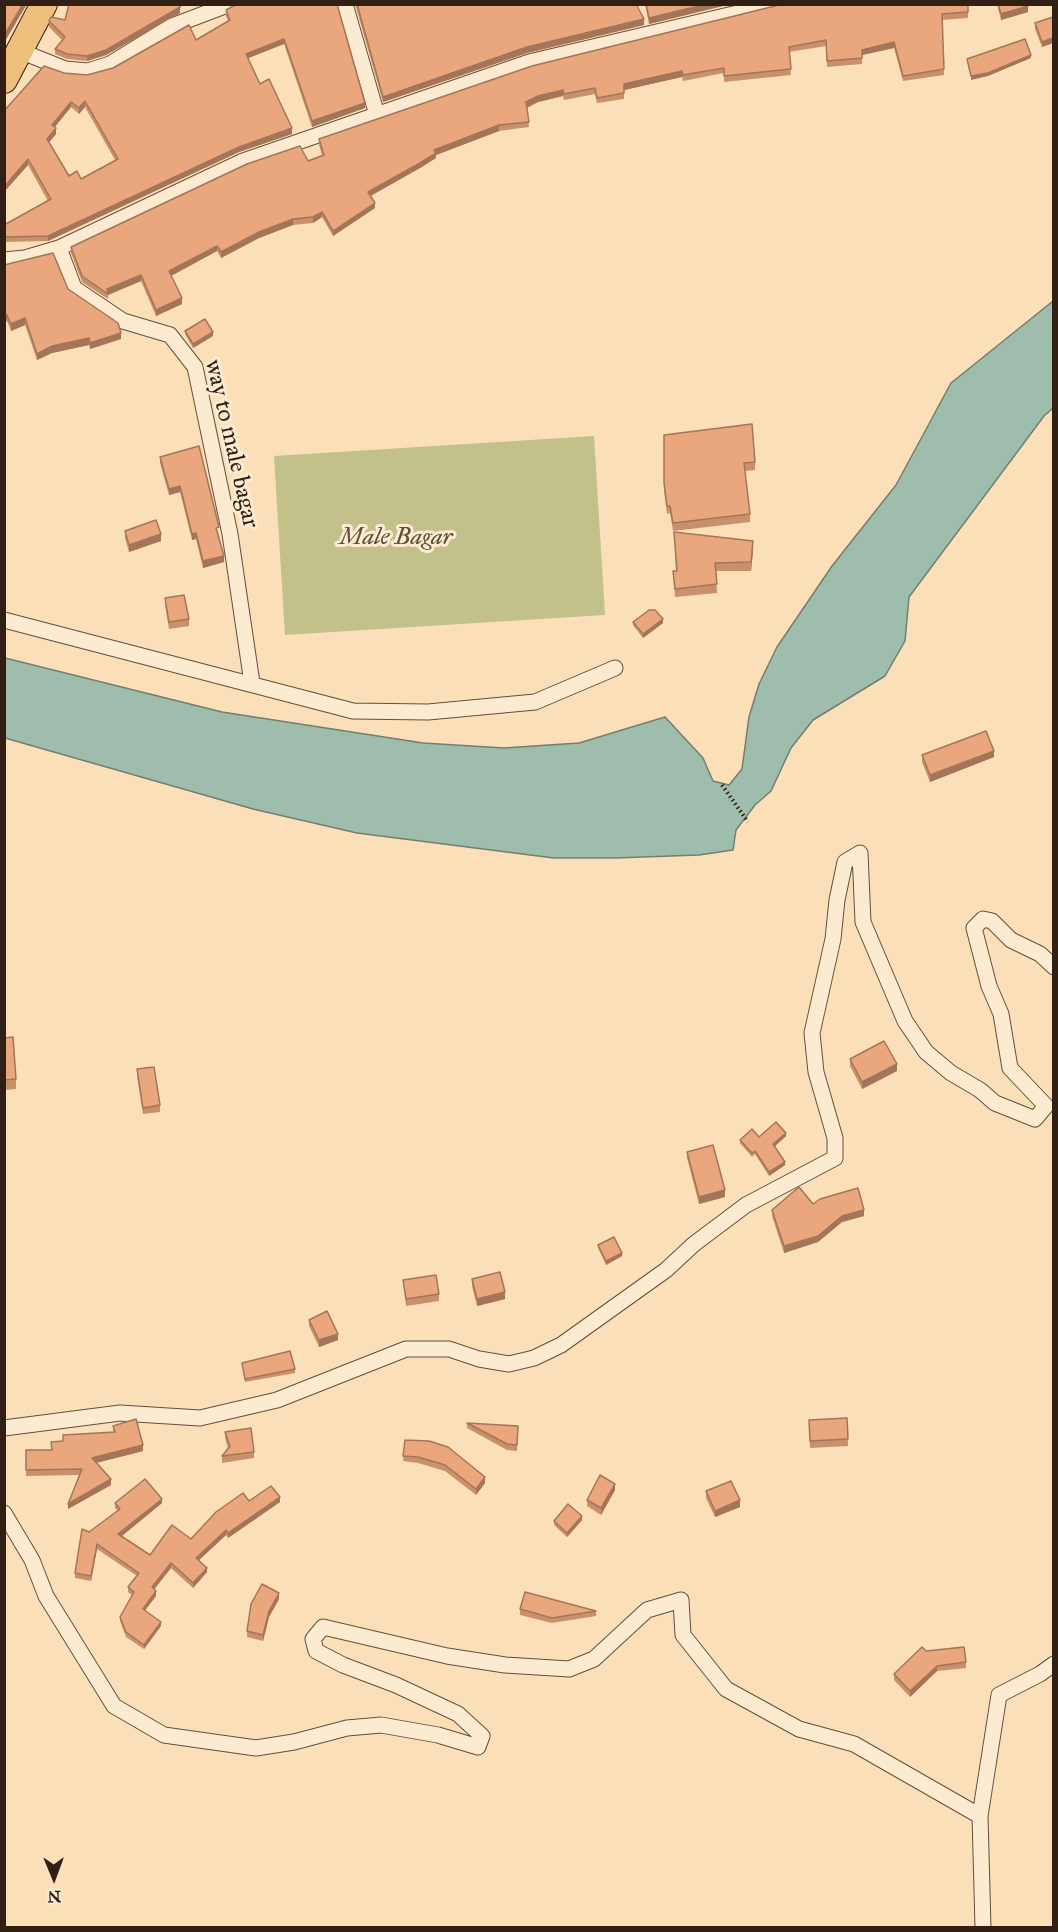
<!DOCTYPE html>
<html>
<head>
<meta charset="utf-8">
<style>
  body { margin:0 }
  #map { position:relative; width:1058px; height:1932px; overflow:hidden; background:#fbdfb8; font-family:"IM FELL Great Primer",serif }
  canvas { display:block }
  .frame { position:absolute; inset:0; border:6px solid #311f14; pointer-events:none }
  .north { position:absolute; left:24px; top:1848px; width:60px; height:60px; -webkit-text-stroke:4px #fcead1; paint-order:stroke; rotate:179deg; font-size:16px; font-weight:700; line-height:24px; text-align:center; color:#311f14 }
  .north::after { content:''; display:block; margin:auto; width:21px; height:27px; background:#311f14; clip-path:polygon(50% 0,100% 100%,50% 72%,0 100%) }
</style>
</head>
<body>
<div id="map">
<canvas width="1058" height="1932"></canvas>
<div class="frame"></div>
<div class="north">N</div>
</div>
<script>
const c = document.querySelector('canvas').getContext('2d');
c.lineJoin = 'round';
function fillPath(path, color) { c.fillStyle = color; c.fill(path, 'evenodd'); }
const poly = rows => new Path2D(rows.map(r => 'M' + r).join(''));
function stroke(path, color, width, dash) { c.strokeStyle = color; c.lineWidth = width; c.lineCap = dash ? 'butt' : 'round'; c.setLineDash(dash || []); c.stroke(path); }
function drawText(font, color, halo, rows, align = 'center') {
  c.font = font + ' "IM FELL Great Primer",serif'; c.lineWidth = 6; c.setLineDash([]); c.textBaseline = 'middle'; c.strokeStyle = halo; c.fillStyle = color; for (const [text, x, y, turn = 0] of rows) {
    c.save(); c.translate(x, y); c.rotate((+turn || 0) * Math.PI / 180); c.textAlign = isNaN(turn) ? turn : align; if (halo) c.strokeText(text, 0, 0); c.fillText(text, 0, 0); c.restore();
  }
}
const green = poly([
  [594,436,605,615,285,635,274,456]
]);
const water = poly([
  [1053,301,1053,408,1044,416,909,597,905,641,885,676,813,720,791,748,771,791,755,805,736,830,733,850,699,855,615,858,554,858,357,833,253,809,5,738,5,658,222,712,423,743,504,748,579,743,665,717,703,758,713,781,729,785,742,769,749,717,759,684,777,647,832,566,896,485,951,383,1053,301]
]);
const path = poly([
  [722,785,748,822]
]);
const minor = poly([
  [345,4,377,115],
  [20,51,65,69,88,71,110,64,172,26,230,4],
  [59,248,74,288,123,321,170,335,195,367,230,534,252,683],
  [4,260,25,258,59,248,243,161,529,62,776,4],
  [4,620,353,711,428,712,535,702,615,668],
  [4,1428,120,1413,200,1418,277,1400,406,1349,449,1349,479,1359,509,1364,534,1358,561,1345,666,1270,694,1244,746,1205,835,1158,835,1138,816,1072,812,1033,833,939,837,900,845,862,860,853,863,922,905,1021,926,1052,951,1073,980,1090,995,1103,1035,1119,1046,1106,1010,1068,1001,1014,989,986,974,928,983,919,992,921,1011,940,1040,954,1054,967],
  [4,1513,32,1560,46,1596,114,1706,164,1735,256,1748,294,1742,347,1728,381,1725,438,1735,478,1747,482,1736,458,1714,396,1685,343,1665,316,1651,313,1639,323,1627,447,1656,505,1665,569,1669,594,1659,647,1610,681,1600,683,1635,726,1689,799,1729,854,1744,980,1816],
  [983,1928,980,1816,999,1695,1040,1674,1054,1664]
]);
const trunk = poly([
  [4,80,44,4]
]);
const wall = poly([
  [182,4,182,6,180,7,180,13,106,55,87,61,67,59,55,54,55,49,62,40,49,27,49,21],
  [337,4,365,108,312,127,284,44,248,58,260,84,292,134,239,152,48,241,4,242,4,225,48,201,28,165,4,192,4,111,64,73,87,75,113,68,196,40,228,21,226,16,226,10],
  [71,107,79,114,85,107,115,160,81,179,69,176,49,142,56,134,55,127],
  [355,4,636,4,644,25,527,53,383,102],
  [645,4,731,4,649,24],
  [968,4,968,18,942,20,944,75,903,81,894,48,862,55,862,64,827,67,826,46,789,52,791,75,724,82,724,73,683,81,682,77,624,90,624,99,597,103,595,94,564,100,563,96,538,102,527,108,529,127,499,131,436,155,436,158,420,168,371,196,375,208,333,236,322,217,313,223,293,225,259,238,221,258,217,251,171,276,182,304,156,316,141,281,108,295,108,299,82,282,71,253,71,247,322,155,319,145,319,139],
  [997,4,1028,4,1028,12,1001,20],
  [1053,17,1053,43,1042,47,1035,29,1035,23],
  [4,265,68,289,121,339,90,349,89,345,52,353,37,360,25,325,11,331,7,321,4,322],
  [185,331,213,336,193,348,185,334],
  [664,435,755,462,755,470,745,471,750,514,750,522,673,531,670,513,667,514,664,491],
  [160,457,219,534,218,534,224,562,203,568,196,539,192,540,180,492,169,495,160,463],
  [125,531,161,541,129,552,125,538],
  [674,532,753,550,751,571,716,571,717,593,675,597,673,571,676,571],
  [165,598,189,619,189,626,169,629,165,605],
  [633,622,663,623,643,638,633,625],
  [922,755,994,757,930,782,922,762],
  [4,1038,16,1079,16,1089,4,1090],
  [850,1059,897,1071,862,1089,850,1066],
  [137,1069,160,1105,160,1112,143,1114,137,1076],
  [786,1136,775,1146,785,1165,769,1176,755,1154,752,1157,740,1143,740,1140,759,1137],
  [687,1152,725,1197,699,1204,687,1158],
  [813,1204,864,1216,842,1222,818,1242,784,1253,772,1216,772,1210],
  [598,1245,622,1256,606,1265,598,1248],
  [472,1279,505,1299,477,1306,472,1286],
  [403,1280,439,1294,439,1301,406,1306],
  [309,1320,338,1340,319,1347,309,1326],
  [242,1363,295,1369,295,1373,245,1382],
  [847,1418,848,1446,810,1448,809,1420],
  [467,1423,518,1426,517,1451,507,1450,467,1428],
  [113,1426,143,1451,96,1463,111,1485,68,1509,80,1475,26,1476,26,1450,51,1450,63,1441,113,1432],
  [225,1432,254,1452,254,1458,222,1463,222,1456,228,1448,225,1438],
  [405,1440,485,1483,476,1495,445,1471,418,1463,403,1461],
  [615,1490,601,1515,587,1506,587,1500],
  [706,1491,740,1507,715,1517,706,1498],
  [249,1501,280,1502,228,1538,226,1535,199,1560,207,1572,193,1588,171,1568,154,1589,156,1596,145,1610,161,1626,144,1649,126,1637,120,1621,120,1617,132,1595,128,1592,128,1587,137,1576,97,1549,91,1581,75,1578,75,1573,117,1510,115,1508,115,1503,162,1503,122,1536,150,1555,191,1539],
  [582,1520,567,1537,554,1525,554,1521],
  [279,1599,269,1617,263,1641,247,1637,247,1631],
  [520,1609,596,1611,596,1616,552,1623,520,1615],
  [926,1651,966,1662,966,1668,937,1671,910,1697,894,1680,894,1674]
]);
const shadedWall = poly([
  [23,4,27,4,4,43,4,36],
  [707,4,731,4,649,24,649,18],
  [1028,6,1028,12,1001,20,1001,14],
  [180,7,180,13,106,55,87,61,87,56],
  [644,19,644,25,527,53,383,102,383,97,527,47],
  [1053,38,1053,43,1042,47,1042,42],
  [284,39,284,44,246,59,246,54],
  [894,42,894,48,862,55,862,50],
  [1031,55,1031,58,988,76,971,80,971,76],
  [682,71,682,77,624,90,624,84],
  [563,90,563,96,538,102,526,108,526,102,538,96],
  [85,101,85,107,79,114,79,108],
  [71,102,71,107,52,130,52,125],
  [365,103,365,108,312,127,312,121],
  [499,125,499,131,436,155,436,158,420,168,368,197,368,192,434,150],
  [56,128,56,134,47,145,47,139],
  [292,128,292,134,239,152,48,241,48,236,239,147],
  [28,159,28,165,4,192,4,187],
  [375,203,375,208,333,236,333,231],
  [322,212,322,217,313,223,313,217],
  [293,219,293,225,259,238,221,258,221,252,259,232],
  [217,246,217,251,169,277,169,271],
  [141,275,141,281,108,295,107,289],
  [182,298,182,304,156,316,156,310],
  [7,315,7,321,4,322,4,316],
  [25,318,25,325,11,331,11,324],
  [213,332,213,336,193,348,193,344],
  [121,333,121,339,90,349,90,343],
  [89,338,89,345,52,353,37,360,37,354,52,346],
  [180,486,180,492,169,495,169,489],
  [196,533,196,539,192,540,192,534],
  [161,534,161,541,129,552,129,545],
  [753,541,753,550,751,571,751,562],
  [224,556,224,562,203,568,203,561],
  [663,619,663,623,643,638,643,634],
  [994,751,994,757,930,782,930,775],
  [897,1064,897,1071,862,1089,862,1082],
  [786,1133,786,1136,773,1148,773,1144],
  [785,1162,785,1165,769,1176,769,1172],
  [725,1190,725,1197,699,1204,699,1197],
  [864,1210,864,1216,842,1222,818,1242,784,1253,784,1246,842,1216],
  [622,1253,622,1256,606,1265,606,1261],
  [505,1292,505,1299,477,1306,477,1299],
  [338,1334,338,1340,319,1347,319,1340],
  [143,1445,143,1451,92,1464,92,1458],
  [485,1477,485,1483,476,1495,476,1489],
  [111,1479,111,1485,68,1509,68,1504],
  [615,1484,615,1490,601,1515,601,1508],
  [280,1497,280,1502,228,1538,228,1533],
  [162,1499,162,1503,118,1539,118,1534],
  [740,1500,740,1507,715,1517,715,1511],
  [582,1516,582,1520,567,1537,567,1533],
  [226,1530,226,1535,196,1563,196,1558],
  [97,1544,97,1549,91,1581,91,1576],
  [171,1563,171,1568,152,1592,152,1587],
  [207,1568,207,1572,193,1588,193,1583],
  [156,1591,156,1596,143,1613,143,1609],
  [279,1593,279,1599,269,1617,263,1641,263,1635,269,1611],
  [161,1622,161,1626,144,1649,144,1645],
  [937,1666,937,1671,910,1697,910,1691]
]);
const building = poly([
  [4,4,23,4,4,36,4,4],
  [69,4,179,4,180,7,106,50,87,56,67,54,55,49,65,37,49,21,51,17,65,20,69,4],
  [237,4,337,4,365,103,312,121,284,39,246,54,260,84,269,79,292,128,239,147,48,236,4,237,4,225,51,199,28,159,4,187,4,111,44,66,64,73,87,75,113,68,189,25,196,40,230,20,226,10,237,4],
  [85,101,118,159,81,179,77,171,69,176,47,139,56,128,52,125,71,102,79,108,85,101],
  [357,4,636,4,644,19,527,47,383,97,357,4],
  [646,4,707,4,649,18,646,4],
  [783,4,968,4,968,12,942,14,944,69,903,76,894,42,862,50,862,58,827,61,826,40,789,47,791,69,724,76,724,68,683,75,682,71,624,84,624,93,597,98,595,88,564,94,563,90,538,96,526,102,529,122,499,125,434,150,436,153,420,163,368,192,375,203,333,231,322,212,313,217,293,219,259,232,221,252,217,246,169,271,182,298,156,310,141,275,107,289,108,294,82,276,71,247,247,164,300,146,308,161,324,155,319,139,532,66,783,4],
  [998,4,1028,4,1028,6,1001,14,998,4],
  [1053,17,1053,38,1042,42,1035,23,1053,17],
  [1025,39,1031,55,988,73,971,76,967,59,1025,39],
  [53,253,68,289,118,323,121,333,90,343,89,338,52,346,37,354,25,318,11,324,7,315,4,316,4,265,53,253],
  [205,319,213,332,193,344,185,331,205,319],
  [752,424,755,462,744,463,750,514,673,523,670,506,667,506,664,483,664,435,752,424],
  [199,446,219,527,216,528,224,556,203,561,196,533,192,534,180,486,169,489,160,457,199,446],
  [156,520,161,534,129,545,125,531,156,520],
  [674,532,753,541,751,562,715,563,717,584,675,589,673,571,677,571,674,532],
  [184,595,189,619,169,622,165,598,184,595],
  [649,610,655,610,663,619,643,634,633,622,649,610],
  [986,731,994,751,930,775,922,755,986,731],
  [13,1037,16,1079,4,1080,4,1038,13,1037],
  [884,1041,897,1064,862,1082,850,1059,884,1041],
  [154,1067,160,1105,143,1108,137,1069,154,1067],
  [776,1122,786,1133,773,1144,785,1162,769,1172,755,1151,752,1153,740,1140,752,1129,759,1137,776,1122],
  [713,1145,725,1190,699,1197,687,1152,713,1145],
  [799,1187,813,1204,820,1199,858,1188,864,1210,842,1216,818,1236,784,1246,772,1210,799,1187],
  [614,1237,622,1253,606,1261,598,1245,614,1237],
  [500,1272,505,1292,477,1299,472,1279,500,1272],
  [436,1275,439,1294,406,1299,403,1280,436,1275],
  [327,1311,338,1334,319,1340,309,1320,327,1311],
  [290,1351,295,1369,245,1379,242,1363,290,1351],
  [847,1418,848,1439,810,1441,809,1420,847,1418],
  [136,1419,143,1445,92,1458,111,1479,68,1504,82,1469,26,1470,26,1450,52,1450,51,1442,63,1441,63,1435,115,1432,113,1426,136,1419],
  [467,1423,518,1426,517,1445,507,1444,467,1423],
  [251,1428,254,1452,222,1456,230,1446,225,1432,251,1428],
  [405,1440,429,1441,448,1447,485,1477,476,1489,445,1465,418,1457,403,1456,405,1440],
  [600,1475,615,1484,601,1508,587,1500,600,1475],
  [145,1479,162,1499,118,1534,150,1555,172,1525,191,1539,216,1512,243,1493,249,1501,271,1486,280,1497,228,1533,226,1530,196,1558,207,1568,193,1583,171,1563,152,1587,156,1591,143,1609,161,1622,144,1645,126,1632,120,1617,134,1592,128,1587,139,1573,97,1544,91,1576,75,1573,82,1529,89,1532,120,1509,115,1503,145,1479],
  [731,1481,740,1500,715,1511,706,1491,731,1481],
  [568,1504,582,1516,567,1533,554,1521,568,1504],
  [262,1584,279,1593,269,1611,263,1635,247,1631,251,1604,262,1584],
  [525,1592,596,1611,552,1618,520,1609,525,1592],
  [922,1647,926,1651,964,1647,966,1662,937,1666,910,1691,894,1674,922,1647]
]);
const streetNames = [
  ["way to male bagar",231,444,77]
];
const parkNames = [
  ["Male Bagar",396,538]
];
fillPath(green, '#c2c18c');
fillPath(water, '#9fbdad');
stroke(water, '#737e70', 1.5);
stroke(minor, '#644f3d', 17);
stroke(trunk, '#311f14', 28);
stroke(path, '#311f14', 4, [1.5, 3]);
stroke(minor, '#fcead1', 15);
stroke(trunk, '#eec07c', 26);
fillPath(wall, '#c9906c');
fillPath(shadedWall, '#a47558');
fillPath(building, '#eaa77e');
stroke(building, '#a47558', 1.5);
drawText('24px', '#311f14', '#fcead1', streetNames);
drawText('italic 24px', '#5c5038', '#fcead1', parkNames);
</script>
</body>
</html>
